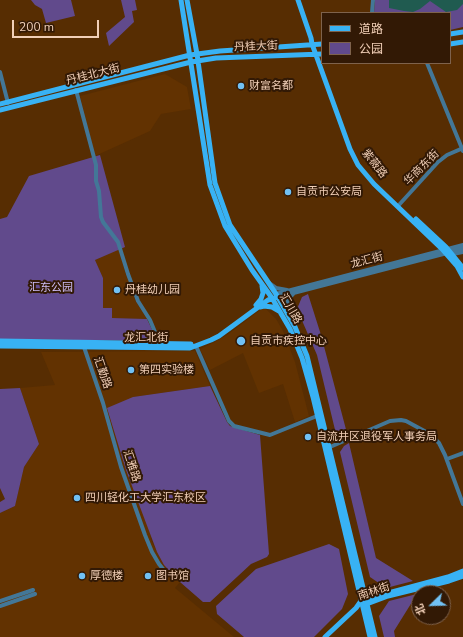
<!DOCTYPE html>
<html>
<head>
<meta charset="utf-8">
<style>
  body { margin:0 }
  #map { position:relative; width:463px; height:637px; overflow:hidden; background:#572d02; font-family:"Nunito Sans","Noto Sans SC",sans-serif }
  canvas { display:block }
  .legend { position:absolute; left:321px; top:12px; width:130px; height:52px; box-sizing:border-box; background:#321905; border:1px solid #7e624c; margin:0; padding:5px 7px; list-style:none; font-size:12px; color:#f1cfb7 }
  .legend li { display:flex; align-items:center; gap:8px; height:20px }
  .legend b { width:20px; border:1px solid #7e624c }
  .north { position:absolute; left:411px; top:585px; width:40px; height:40px; box-sizing:border-box; background:#321905; border:1px solid #7e624c; border-radius:50%; rotate:247deg; font-size:11px; font-weight:700; line-height:16px; text-align:center; color:#f1cfb7 }
  .north::after { content:''; display:block; margin:auto; width:14px; height:18px; background:#71c1f4; clip-path:polygon(50% 0,100% 100%,50% 72%,0 100%) }
  .scale { position:absolute; left:12px; top:20px; width:87px; height:18px; box-sizing:border-box; border:2px solid #f1cfb7; border-top:0; padding-left:5px; font-size:12px; line-height:14px; white-space:nowrap; color:#f1cfb7; -webkit-text-stroke:3px #321905; paint-order:stroke }
</style>
</head>
<body>
<div id="map">
<canvas width="463" height="637"></canvas>
<ul class="legend">
<li><b style="height:5px;background:#38b2f4"></b>道路</li>
<li><b style="height:11px;background:#614a8c"></b>公园</li>
</ul>
<div class="north">北</div>
<div class="scale">200 m</div>
</div>
<script>
const c = document.querySelector('canvas').getContext('2d');
c.lineJoin = 'round';
function fillPath(path, color) { c.fillStyle = color; c.fill(path, 'evenodd'); }
const poly = rows => new Path2D(rows.map(r => 'M' + r).join(''));
function stroke(path, color, width, dash) { c.strokeStyle = color; c.lineWidth = width; c.lineCap = dash ? 'butt' : 'round'; c.setLineDash(dash || []); c.stroke(path); }
function drawText(font, color, halo, rows, align = 'center') {
  c.font = font + ' "Nunito Sans","Noto Sans SC",sans-serif'; c.lineWidth = 4; c.setLineDash([]); c.textBaseline = 'middle'; c.strokeStyle = halo; c.fillStyle = color; for (const [text, x, y, turn = 0] of rows) {
    c.save(); c.translate(x, y); c.rotate((+turn || 0) * Math.PI / 180); c.textAlign = isNaN(turn) ? turn : align; if (halo) c.strokeText(text, 0, 0); c.fillText(text, 0, 0); c.restore();
  }
}
const built = poly([
  [165,74,187,87,191,109,161,114,150,131,95,156,80,96],
  [119,249,126,275,136,302,147,319,112,318,103,308,103,278,95,260],
  [263,308,265,308,276,319,283,331,295,362,309,416,295,422,283,384,259,393,243,353,210,370,200,349,213,343,227,335],
  [195,351,210,386,133,397,151,540,164,565,180,582,175,588,234,637,0,637,0,513,15,506,24,467,39,444,20,388,55,385,41,352]
]);
const green = poly([
  [31,0,71,0,75,16,46,23,42,9,35,5],
  [121,0,135,0,137,10,132,11,134,22,109,46,106,33,125,17],
  [375,0,463,0,463,27,450,30,450,13,374,13],
  [100,155,125,247,95,260,103,278,103,308,112,308,112,318,147,319,156,338,154,341,0,339,0,219,7,217,29,176],
  [308,294,321,335,348,437,343,439,336,434,317,355,297,309,302,297],
  [210,386,227,422,230,426,260,435,269,554,267,557,251,564,210,602,203,602,180,582,164,565,157,552,126,470,107,408,133,397],
  [20,388,39,444,24,467,15,506,0,513,0,502,5,499,0,488,0,389],
  [349,443,376,558,413,581,386,588,370,577,340,452,344,446],
  [329,544,339,549,348,594,342,609,314,637,244,637,217,614,216,606,256,569],
  [417,594,394,631,395,637,384,637,379,616,389,601]
]);
const water = poly([
  [389,0,463,0,463,4,457,10,446,12,430,1,420,9,413,12,404,11,389,8]
]);
const minor = poly([
  [372,13,373,0],
  [427,63,463,151],
  [0,72,8,103],
  [76,90,96,165,96,181,99,191,101,217,103,222,118,242,128,274,138,301,150,320,160,344],
  [398,206,438,162,447,155,463,148],
  [453,254,463,252],
  [269,283,276,288,287,290],
  [276,294,463,245],
  [278,297,463,249],
  [285,309,289,298,293,294],
  [196,346,229,421,234,426,270,435,317,416],
  [84,347,103,403,121,467,145,535,152,552,159,564,167,574],
  [330,447,390,421,401,420,406,421,430,434,439,443,445,455,463,504],
  [447,459,463,453],
  [0,601,33,590],
  [0,606,35,594]
]);
const major = poly([
  [181,0,210,185,225,226,252,270,272,298,290,329,302,358,313,397,370,637],
  [187,0,197,54,215,183,230,225,276,294,295,327,307,356,375,637],
  [298,0,311,38,312,44,350,149,358,165,374,184,443,250,457,266,463,277],
  [450,34,463,32],
  [450,44,463,42],
  [0,104,190,55,220,51,322,44],
  [0,110,191,62,216,58,322,54],
  [416,219,446,247,463,268],
  [256,305,261,299,263,293,262,286],
  [260,307,264,306,272,307,279,311],
  [0,341,191,344],
  [0,346,190,348,211,340,219,336,268,300,275,298],
  [364,605,388,596,449,581,463,576],
  [325,637,356,608,361,601,366,599,448,577,463,571]
]);
const markers = [
  [241,86,4,"#71c1f4"],
  [288,192,4,"#71c1f4"],
  [117,290,4,"#71c1f4"],
  [241,341,5,"#71c1f4"],
  [131,370,4,"#71c1f4"],
  [308,437,4,"#71c1f4"],
  [77,498,4,"#71c1f4"],
  [82,576,4,"#71c1f4"],
  [148,576,4,"#71c1f4"]
];
const streetNames = [
  ["丹桂大街",256,47,-2],
  ["丹桂北大街",93,75,-14],
  ["紫薇路",374,164,52],
  ["华商东街",422,168,-45],
  ["龙汇街",367,261,-15],
  ["汇川路",290,309,60],
  ["龙汇北街",146,338],
  ["汇勤路",102,373,71],
  ["汇雅路",131,466,72],
  ["南林街",374,592,-18]
];
const poiNames = [
  ["财富名都",249,86],
  ["自贡市公安局",296,192],
  ["丹桂幼儿园",125,290],
  ["自贡市疾控中心",250,341],
  ["第四实验楼",139,370],
  ["自流井区退役军人事务局",316,437],
  ["四川轻化工大学汇东校区",85,498],
  ["厚德楼",90,576],
  ["图书馆",156,576]
];
const parkNames = [
  ["汇东公园",51,288]
];
fillPath(built, '#623201');
fillPath(green, '#614a8c');
fillPath(water, '#205b50');
stroke(minor, '#437797', 4);
stroke(major, '#38b2f4', 5);
for (const [x, y, r, color] of markers) { const dot = new Path2D(); dot.arc(x, y, r, 0, 2 * Math.PI); c.fillStyle = color; c.fill(dot); stroke(dot, '#321905', 1.5); }
drawText('11px', '#f1cfb7', '#321905', streetNames);
drawText('11px', '#f1cfb7', '#321905', poiNames, 'left');
drawText('11px', '#cebdf7', '#321905', parkNames);
</script>
</body>
</html>
